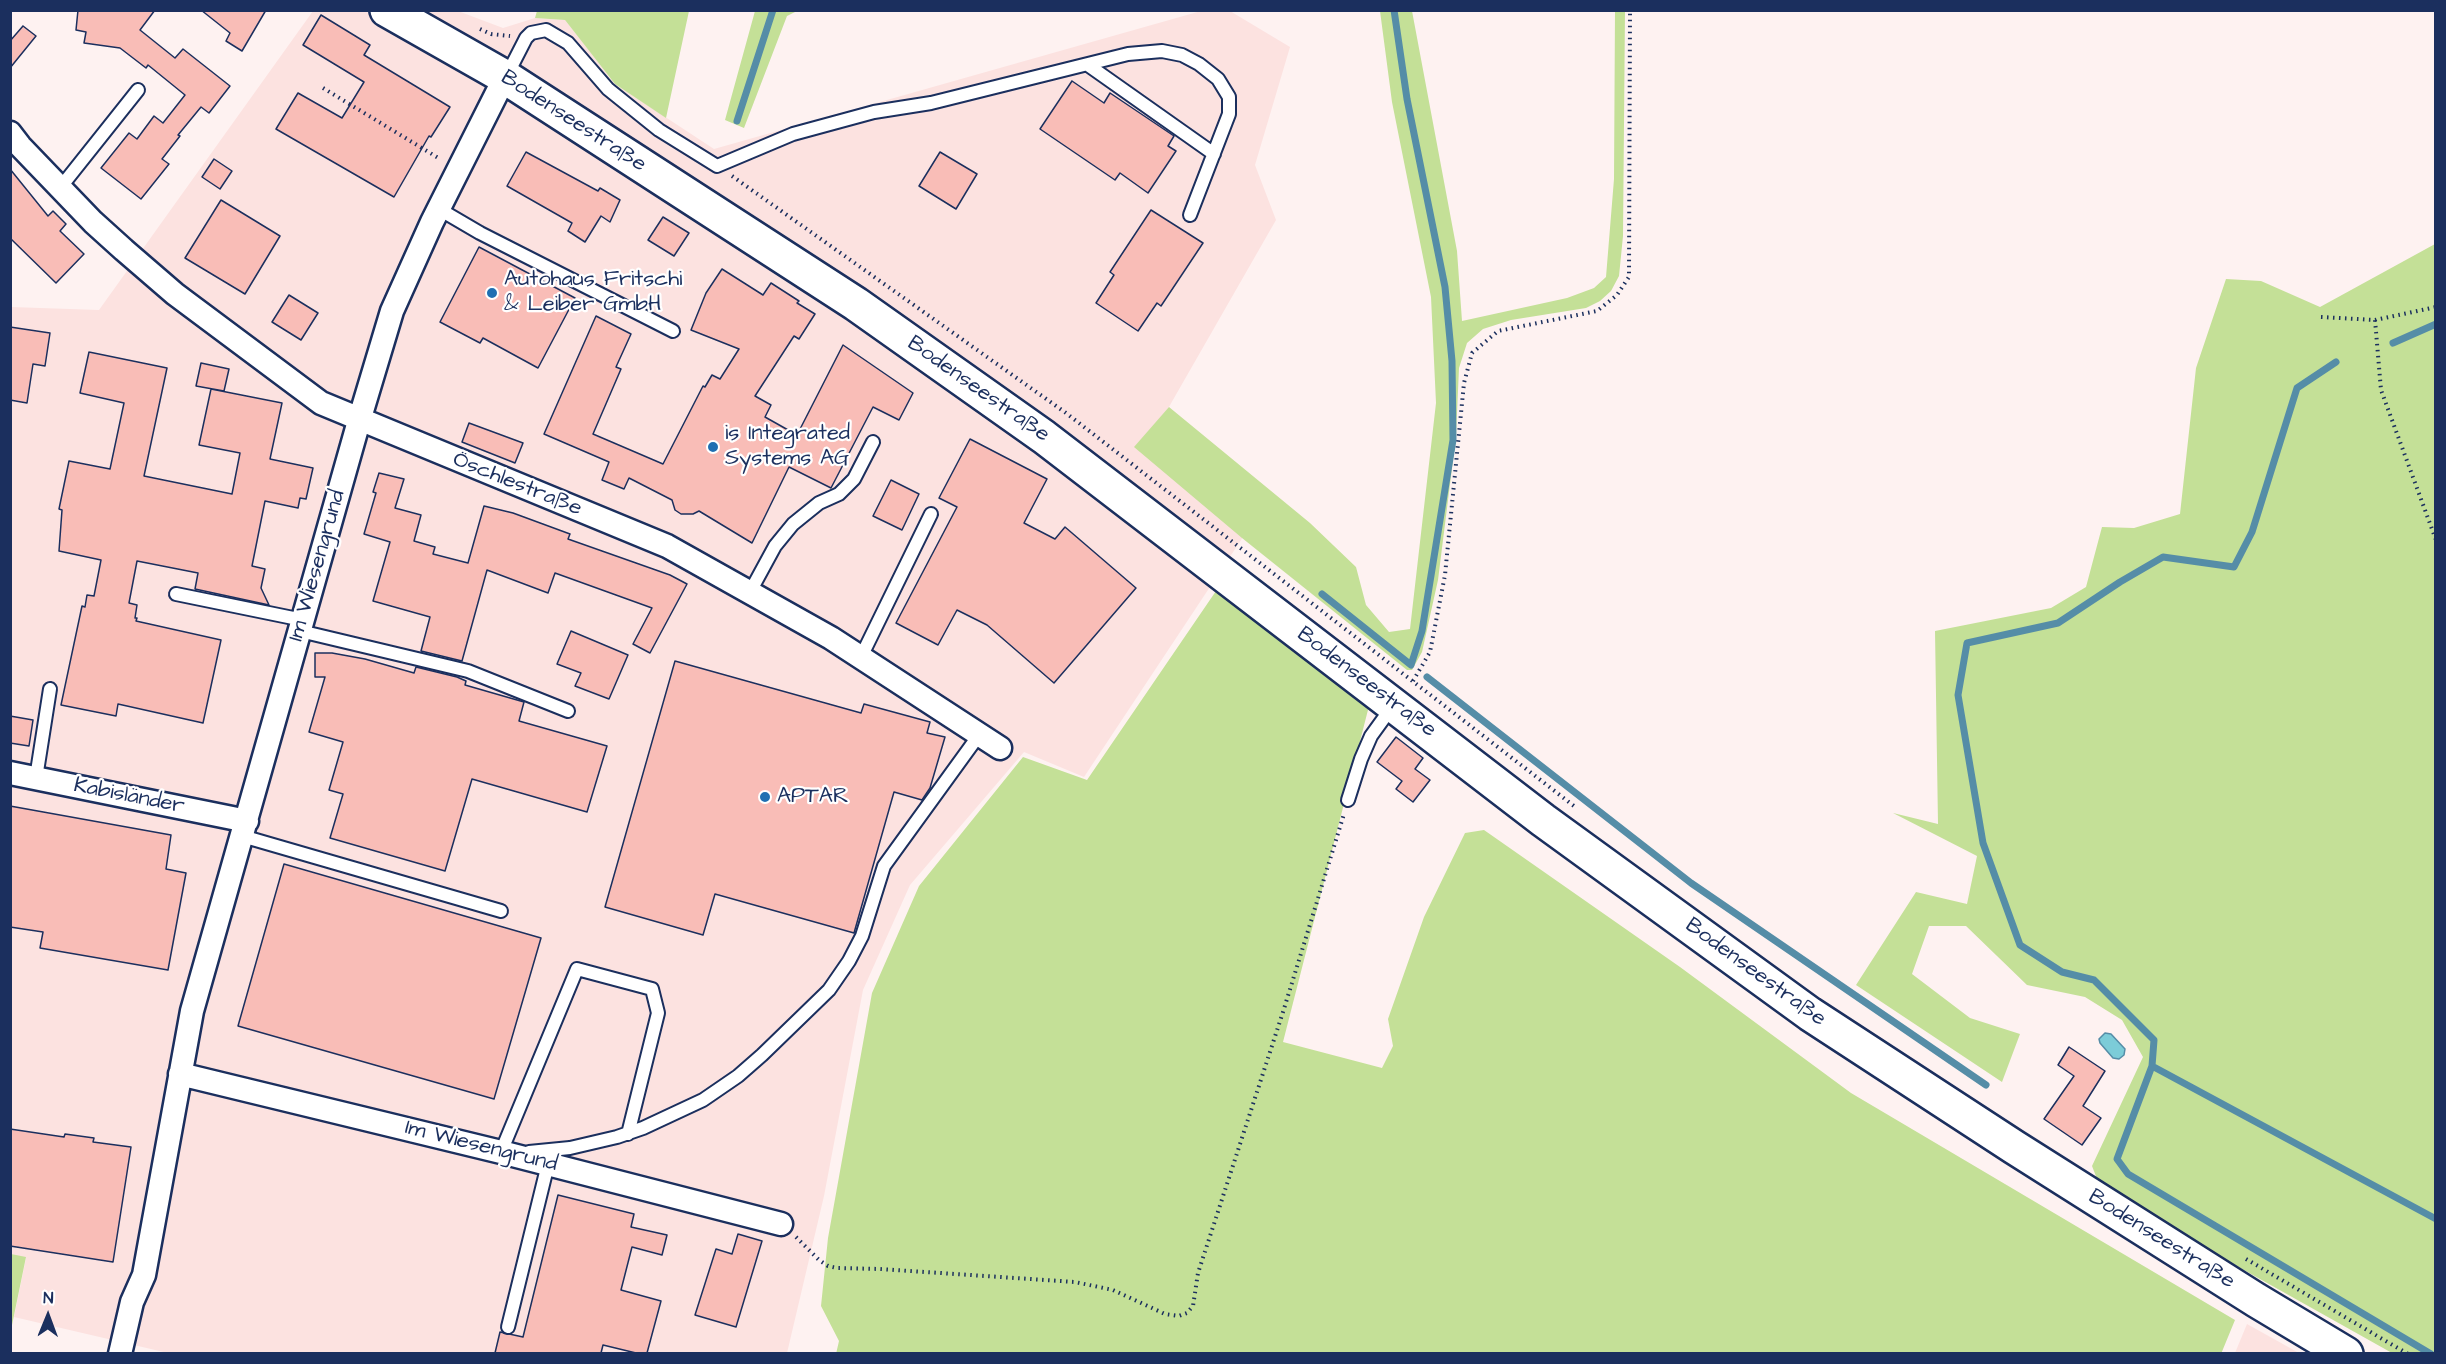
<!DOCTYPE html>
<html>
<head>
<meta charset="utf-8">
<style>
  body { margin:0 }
  #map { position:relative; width:2446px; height:1364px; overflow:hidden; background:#fef2f1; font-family:"Architects Daughter",sans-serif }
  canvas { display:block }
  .frame { position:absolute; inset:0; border:12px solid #1b2f5e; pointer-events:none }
  .north { position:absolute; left:18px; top:1286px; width:60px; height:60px; -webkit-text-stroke:4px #fff; paint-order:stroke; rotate:1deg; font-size:16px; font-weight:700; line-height:24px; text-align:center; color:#1b2f5e }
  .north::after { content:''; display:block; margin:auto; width:21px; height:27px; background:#1b2f5e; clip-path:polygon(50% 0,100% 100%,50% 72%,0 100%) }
</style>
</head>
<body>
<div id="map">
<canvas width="2446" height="1364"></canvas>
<div class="frame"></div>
<div class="north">N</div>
</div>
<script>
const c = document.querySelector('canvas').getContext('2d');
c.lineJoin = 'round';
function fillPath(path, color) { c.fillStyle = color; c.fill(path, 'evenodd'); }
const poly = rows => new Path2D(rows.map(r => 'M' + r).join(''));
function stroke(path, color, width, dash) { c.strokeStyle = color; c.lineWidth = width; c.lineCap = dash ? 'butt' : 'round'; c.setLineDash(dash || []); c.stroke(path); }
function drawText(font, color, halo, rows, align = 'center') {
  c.font = font + ' "Architects Daughter",sans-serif'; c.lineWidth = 4.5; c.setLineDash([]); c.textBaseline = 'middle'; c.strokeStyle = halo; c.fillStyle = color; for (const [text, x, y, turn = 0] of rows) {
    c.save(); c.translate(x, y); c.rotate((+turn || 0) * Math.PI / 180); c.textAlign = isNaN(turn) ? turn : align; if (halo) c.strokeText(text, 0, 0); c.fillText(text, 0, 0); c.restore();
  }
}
const built = poly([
  [313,11,458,11,503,28,535,18,565,20,615,84,714,149,1201,11,1230,11,1290,47,1255,165,1276,220,1150,440,1251,525,1084,777,1024,752,910,885,863,990,824,1196,787,1353,168,1353,14,1317,26,1258,11,1254,11,307,99,310],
  [2247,1324,2299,1353,2235,1353]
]);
const green = poly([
  [537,11,689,11,666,118,615,84,565,20,535,18],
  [755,11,797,11,787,16,744,128,725,120],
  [1380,11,1412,11,1457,251,1462,321,1567,298,1594,288,1606,277,1614,179,1615,11,1625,11,1623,236,1619,276,1611,291,1600,301,1586,308,1511,320,1483,329,1467,343,1459,368,1456,436,1438,580,1422,652,1412,670,1407,670,1242,538,1134,447,1169,407,1310,523,1356,567,1366,605,1389,632,1410,629,1436,403,1431,297,1392,102],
  [2435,244,2435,1353,2392,1353,2210,1251,2099,1184,2092,1166,2143,1057,2122,1020,2085,997,2027,985,1966,926,1929,926,1912,974,1970,1018,2020,1034,2002,1082,1856,985,1916,892,1967,904,1977,856,1893,813,1938,824,1935,631,2051,608,2086,587,2102,527,2134,528,2180,514,2196,368,2226,279,2261,281,2320,307],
  [1216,591,1369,706,1283,1042,1382,1068,1393,1046,1388,1019,1424,917,1465,833,1484,830,1680,967,1851,1093,2235,1320,2221,1354,836,1354,839,1341,821,1306,828,1238,872,993,919,886,1023,757,1087,780],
  [11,1254,26,1257,11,1330,10,1254]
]);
const water = poly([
  [2105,1033,2111,1034,2125,1049,2124,1055,2119,1059,2113,1058,2100,1043,2099,1039,2105,1033]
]);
const stream = poly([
  [737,121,773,10],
  [2393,343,2436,324],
  [2336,362,2297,388,2252,532,2234,567,2163,557,2120,582,2058,623,1967,643,1958,695,1983,843,2020,945,2062,972,2094,980,2154,1040,2152,1066,2117,1159,2128,1174,2431,1354],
  [1322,594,1411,665,1422,631,1453,440,1452,361,1445,287,1407,99,1394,10],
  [1427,677,1691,883,1986,1085],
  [2152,1066,2436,1219]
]);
const building = poly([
  [78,10,155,10,140,30,175,58,183,49,230,86,209,113,201,107,178,135,180,136,162,159,169,164,141,199,101,168,129,133,137,139,154,116,163,123,185,95,148,65,146,68,120,48,84,43,86,32,76,30,78,10],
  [201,10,266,10,242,51,226,41,230,33,201,10],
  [321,15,370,45,364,55,450,107,431,137,429,136,394,197,276,129,298,93,342,118,364,82,303,45,321,15],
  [23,26,36,36,10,68,10,41,23,26],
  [1072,81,1104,103,1110,93,1174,136,1168,146,1176,151,1148,193,1120,173,1115,180,1040,129,1072,81],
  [526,152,598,191,600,188,620,200,610,222,601,216,585,242,568,231,572,223,507,186,526,152],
  [940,152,977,174,956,209,919,186,940,152],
  [214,159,232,171,220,189,202,177,214,159],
  [10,169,48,216,53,211,66,224,60,231,84,254,56,283,10,238,10,169],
  [221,200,280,236,245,294,185,258,221,200],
  [1151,210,1203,243,1161,306,1157,303,1138,331,1096,303,1114,275,1110,272,1151,210],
  [663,217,689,233,674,256,648,240,663,217],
  [479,247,575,298,538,368,483,338,480,343,440,322,479,247],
  [722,269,763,295,771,283,799,301,797,303,815,314,799,339,794,336,755,396,771,405,765,417,797,435,843,345,913,393,899,420,873,407,831,488,789,467,752,543,699,511,693,514,681,514,675,510,672,500,629,478,624,489,602,480,609,462,544,434,596,316,631,334,616,367,621,369,593,434,663,464,703,386,705,387,712,375,720,379,739,349,691,330,706,293,722,269],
  [289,295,318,313,301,340,272,322,289,295],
  [10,327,50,333,45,366,33,364,27,403,10,400,10,327],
  [89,352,167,368,144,476,232,494,240,453,199,445,211,389,282,403,270,459,313,468,306,499,300,498,298,508,265,501,252,566,265,569,261,588,269,605,195,589,198,573,137,561,129,603,137,605,135,618,137,618,136,621,221,640,203,723,118,704,116,716,61,705,82,606,85,607,87,595,94,596,101,560,59,551,62,510,59,509,69,461,110,469,124,403,80,393,89,352],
  [201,363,229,369,224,391,196,386,201,363],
  [469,423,523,443,515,463,462,442,469,423],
  [970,439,1047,479,1024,523,1055,539,1065,527,1136,588,1054,683,987,625,957,610,938,645,896,623,957,507,939,498,970,439],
  [379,473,404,479,395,508,421,515,414,541,435,547,433,554,468,563,484,506,513,513,570,534,568,539,670,575,687,584,650,653,633,644,652,608,555,573,548,593,487,570,462,661,421,651,430,617,373,601,390,542,364,534,376,493,373,492,379,473],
  [891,480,919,494,902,530,873,516,891,480],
  [571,631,628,655,609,699,575,686,581,673,557,664,571,631],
  [315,653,332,653,365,659,414,673,416,667,457,677,466,681,465,685,524,702,519,721,607,746,587,812,472,779,445,871,330,838,343,794,329,790,343,742,309,732,325,677,315,677,315,653],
  [675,661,861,713,864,704,930,722,927,733,945,737,930,788,922,800,894,792,854,933,715,894,703,935,605,907,675,661],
  [10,716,33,720,29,746,10,743,10,716],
  [1396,737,1423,758,1415,769,1430,780,1413,802,1396,789,1402,781,1377,762,1396,737],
  [10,806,171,835,166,869,186,873,168,970,40,948,43,932,10,927,10,806],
  [284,864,541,938,494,1099,238,1026,284,864],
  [2069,1047,2105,1071,2083,1106,2101,1118,2082,1145,2044,1119,2074,1076,2058,1065,2069,1047],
  [10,1129,64,1137,65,1134,94,1138,93,1142,131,1147,113,1262,10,1246,10,1129],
  [558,1195,634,1214,631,1227,667,1235,662,1255,632,1247,621,1290,661,1301,647,1353,636,1353,603,1345,601,1353,495,1353,500,1332,523,1337,558,1195],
  [738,1234,762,1241,736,1327,695,1315,716,1249,732,1254,738,1234]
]);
const path = poly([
  [480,29,491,34,510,36],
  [323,88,440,159],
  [732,176,1066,413,1574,806],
  [2321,317,2375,320,2436,307],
  [2375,320,2381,390,2436,540],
  [1413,681,1430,652,1445,575,1464,383,1472,353,1498,331,1597,311,1617,295,1629,277,1630,10],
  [796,1237,819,1260,828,1266,837,1268,880,1269,1075,1282,1113,1290,1165,1314,1179,1316,1187,1313,1193,1306,1198,1273,1283,1012,1344,814],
  [2246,1259,2408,1354]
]);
const lane = poly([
  [1088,65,1214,154],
  [506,77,526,38,531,33,546,30,568,43,608,89,659,130,717,166,793,134,874,112,931,103,1128,54,1162,51,1182,55,1199,64,1218,79,1229,97,1229,114,1190,215],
  [60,188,138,90],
  [439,209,480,233,673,331],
  [750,592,775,546,793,524,819,503,839,494,854,479,873,442],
  [176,594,303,620],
  [300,631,468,671,568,711],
  [861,657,931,514],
  [36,778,50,689],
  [1348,800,1361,759,1371,736,1392,707],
  [242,836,501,911],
  [506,1152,501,1152,577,969,652,989,658,1013,628,1134],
  [529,1152,570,1148,617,1137,643,1128,703,1100,738,1076,762,1055,829,990,849,961,862,936,884,866,979,735],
  [508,1327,548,1164]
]);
const street = poly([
  [10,133,20,146,93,222,124,250,175,294,321,403,667,546,831,638,1000,748],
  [10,773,247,821],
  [180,1074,501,1152,781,1224],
  [120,1354,132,1302,144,1275,192,1011,359,421,392,311,432,222,505,77]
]);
const secondary = poly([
  [387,10,505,77,856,304,1044,437,1543,820,1810,1014,2014,1147,2256,1300,2346,1354]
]);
const markers = [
  [492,293,6,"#1f6fb2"],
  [713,447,6,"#1f6fb2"],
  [765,797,6,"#1f6fb2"]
];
const streetNames = [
  ["Bodenseestraße",573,122,33],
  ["Bodenseestraße",978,390,35],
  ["Öschlestraße",517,485,22],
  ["Im Wiesengrund",318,566,-74],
  ["Bodenseestraße",1366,683,37],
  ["Kabisländer",129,797,11],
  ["Bodenseestraße",1755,973,36],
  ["Im Wiesengrund",481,1147,14],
  ["Bodenseestraße",2161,1240,32]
];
const poiNames = [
  ["Autohaus Fritschi",504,280],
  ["& Leiber GmbH",504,305],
  ["is Integrated",725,434],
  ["Systems AG",725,459],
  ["APTAR",777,797]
];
fillPath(built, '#fce2e0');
fillPath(green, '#c4e097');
fillPath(water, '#7cccd8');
stroke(water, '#558da7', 1.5);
stroke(stream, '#558da7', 7);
fillPath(building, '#f9bdb7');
stroke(building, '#1b2f5e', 1.5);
stroke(lane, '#1b2f5e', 16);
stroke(street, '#1b2f5e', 27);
stroke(secondary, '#1b2f5e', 38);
stroke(path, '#1b2f5e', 4, [1.5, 4.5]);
stroke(lane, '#fff', 12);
stroke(street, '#fff', 22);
stroke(secondary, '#fff', 33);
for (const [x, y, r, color] of markers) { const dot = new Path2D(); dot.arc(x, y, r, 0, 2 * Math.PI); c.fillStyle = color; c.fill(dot); stroke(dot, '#fff', 2); }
drawText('22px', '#1b2f5e', '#fff', streetNames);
drawText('22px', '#1b2f5e', '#fff', poiNames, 'left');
</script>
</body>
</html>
